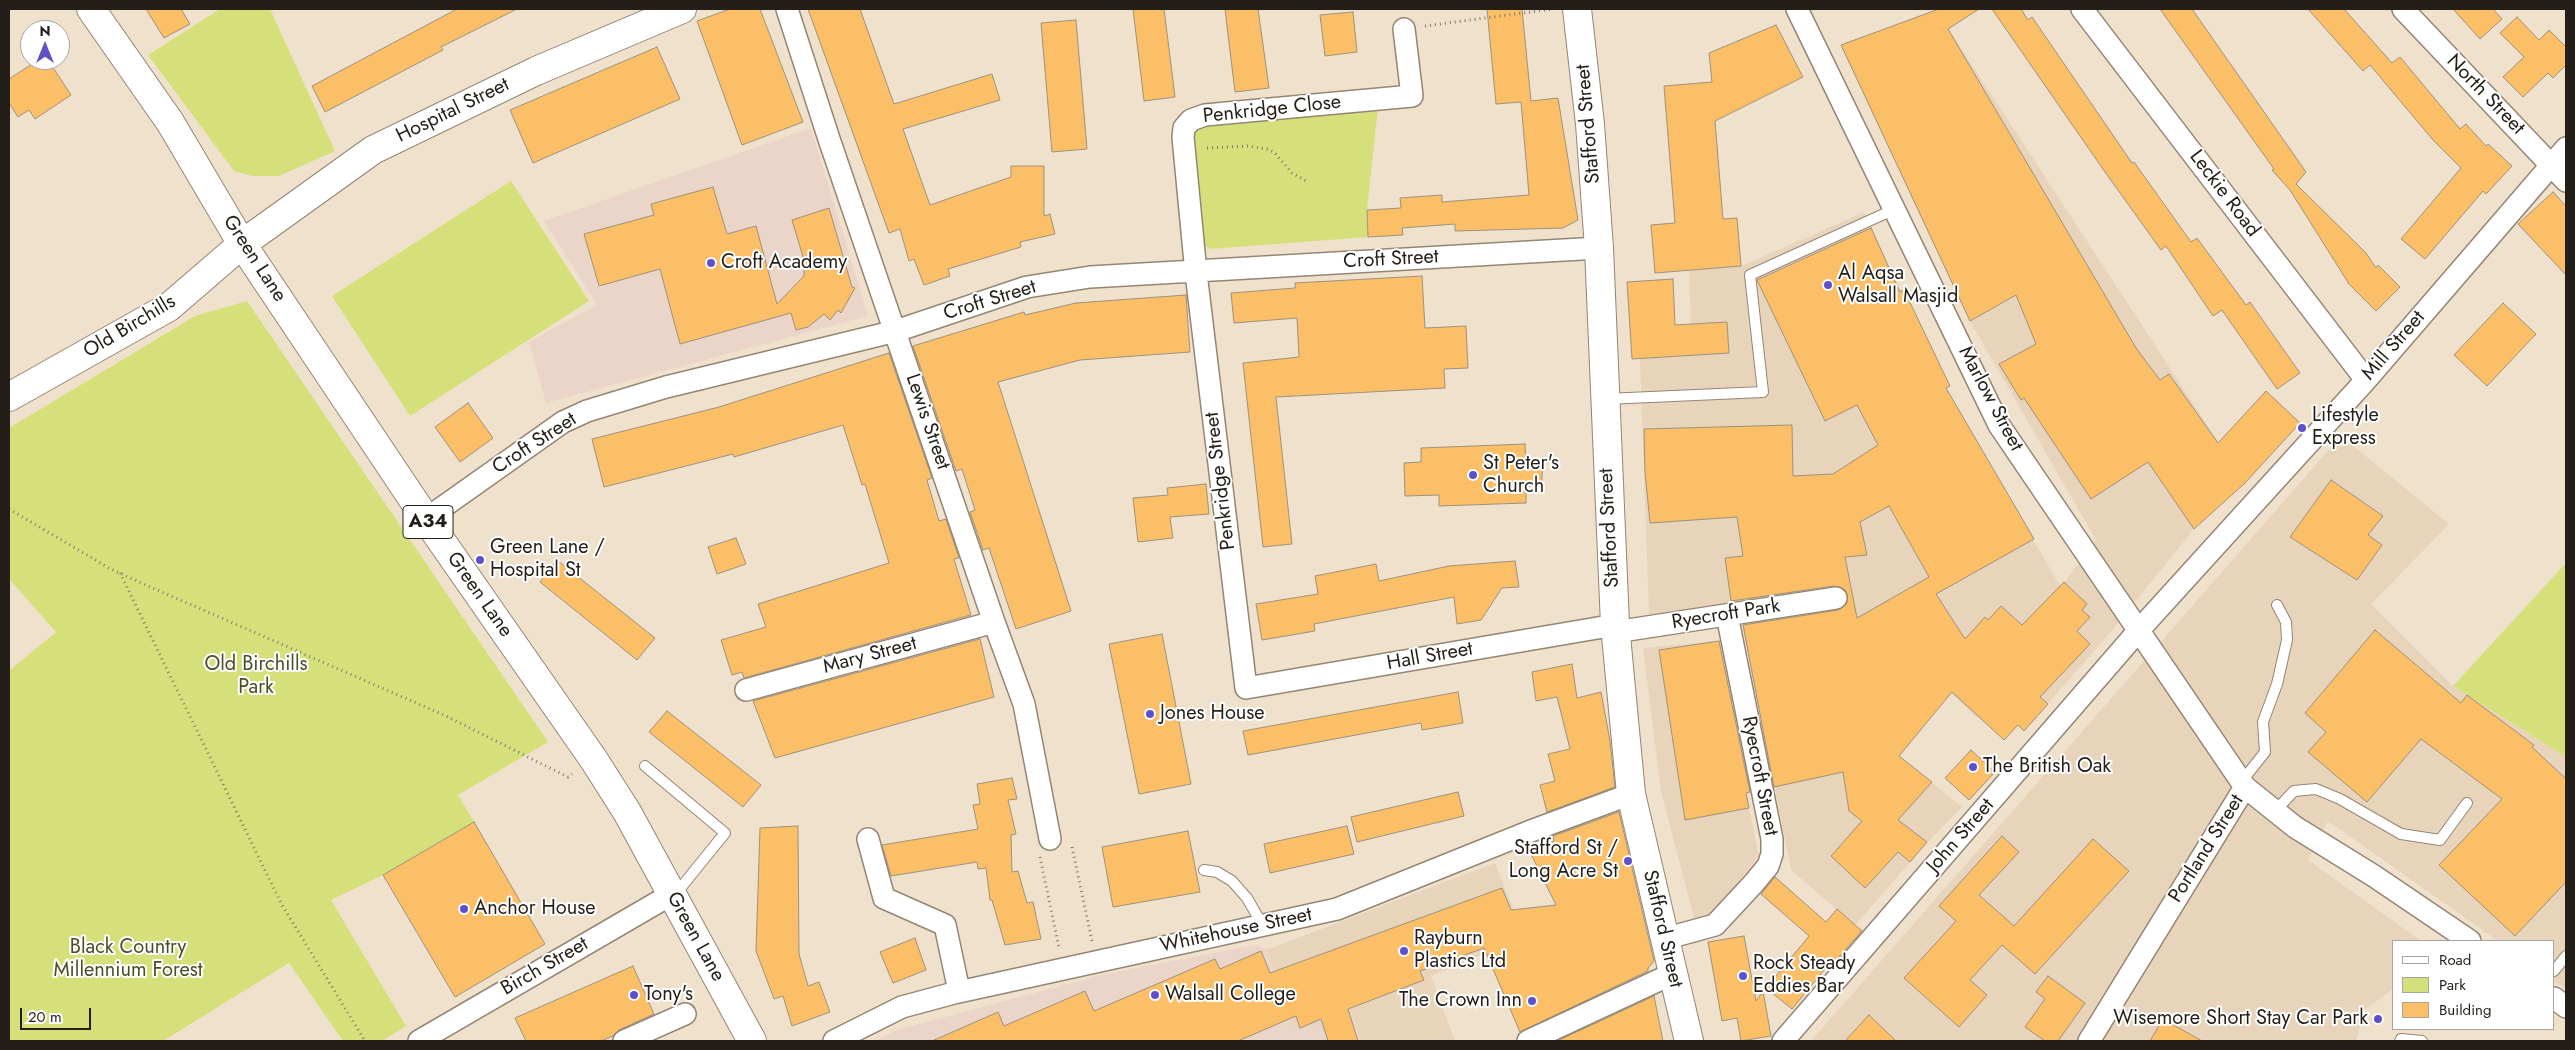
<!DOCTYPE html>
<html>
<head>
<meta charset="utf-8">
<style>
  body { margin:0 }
  #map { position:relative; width:2575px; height:1050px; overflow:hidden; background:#f0e1cd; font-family:Jost,sans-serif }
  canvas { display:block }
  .frame { position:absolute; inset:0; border:10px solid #231e17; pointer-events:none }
  .legend { position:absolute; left:2392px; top:940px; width:162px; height:90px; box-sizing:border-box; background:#fff; border:1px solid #a7a5a2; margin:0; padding:6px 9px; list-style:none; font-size:15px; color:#231e17 }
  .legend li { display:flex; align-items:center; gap:10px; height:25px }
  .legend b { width:25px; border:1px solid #a7a5a2 }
  .north { position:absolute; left:20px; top:20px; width:50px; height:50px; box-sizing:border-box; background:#fff; border:1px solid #a7a5a2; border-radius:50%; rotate:0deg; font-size:14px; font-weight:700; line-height:20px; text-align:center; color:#231e17 }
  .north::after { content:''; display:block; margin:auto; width:18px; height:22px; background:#5f50c9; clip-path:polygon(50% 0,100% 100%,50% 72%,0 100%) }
  .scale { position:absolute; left:20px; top:1008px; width:71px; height:22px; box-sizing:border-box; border:2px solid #231e17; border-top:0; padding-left:6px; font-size:15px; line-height:18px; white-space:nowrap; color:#231e17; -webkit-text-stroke:4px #fff; paint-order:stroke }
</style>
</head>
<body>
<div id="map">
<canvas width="2575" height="1050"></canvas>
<div class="frame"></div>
<ul class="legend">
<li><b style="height:6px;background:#fff"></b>Road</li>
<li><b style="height:14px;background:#d6e07a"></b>Park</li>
<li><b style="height:14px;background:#fabf67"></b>Building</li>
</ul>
<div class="north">N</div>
<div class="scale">20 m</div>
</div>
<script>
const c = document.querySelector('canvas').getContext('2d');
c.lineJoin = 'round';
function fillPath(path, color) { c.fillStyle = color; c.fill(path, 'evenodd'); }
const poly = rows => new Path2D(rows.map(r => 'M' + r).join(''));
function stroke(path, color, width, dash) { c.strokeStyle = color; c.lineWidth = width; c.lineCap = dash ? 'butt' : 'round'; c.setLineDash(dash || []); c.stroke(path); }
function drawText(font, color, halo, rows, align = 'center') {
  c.font = font + ' Jost,sans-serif'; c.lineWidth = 4; c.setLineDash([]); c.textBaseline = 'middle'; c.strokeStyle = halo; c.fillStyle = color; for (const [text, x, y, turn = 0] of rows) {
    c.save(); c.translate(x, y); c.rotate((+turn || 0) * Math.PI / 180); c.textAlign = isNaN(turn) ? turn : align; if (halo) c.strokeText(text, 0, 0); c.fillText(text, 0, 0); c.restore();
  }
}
const built = poly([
  [1936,10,2245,483,2194,529,2109,634,2024,731,1993,701,1977,718,1951,693,1899,756,1962,807,1927,843,1855,925,1791,870,1742,623,1853,606,1852,584,1649,615,1640,359,1729,353,1727,322,1691,324,1689,270,1741,266,1865,212,1899,289,1904,291,1950,386,1946,388,2060,586,2064,583,2096,540,1970,321,1841,45],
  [2341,436,2449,524,2371,604,2453,686,2566,757,2566,989,2554,981,2554,941,2498,941,2328,821,2308,860,2421,941,2394,941,2394,988,2365,1010,2356,1041,1811,1041],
  [1718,641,1726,695,1759,856,1708,923,1694,918,1661,791,1643,648],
  [1495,863,1525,937,1431,976,1455,1041,1361,1041,1352,1015,1296,1031,1266,950]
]);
const education = poly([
  [811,128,868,316,546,403,529,342,597,305,544,221],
  [1255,945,1266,949,1296,1031,1352,1014,1361,1041,876,1041,897,1030,1101,975]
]);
const green = poly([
  [220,9,270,9,335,151,279,176,252,176,234,171,148,55],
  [1378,108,1367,210,1368,237,1211,249,1203,245,1193,138,1201,121],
  [511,181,589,301,410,416,332,296],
  [247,301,548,742,458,795,474,822,383,875,331,900,406,1026,382,1041,343,1041,289,963,163,1041,9,1041,9,671,56,632,9,579,9,428,195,316],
  [2566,563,2566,757,2453,686]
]);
const building = poly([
  [146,9,181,9,190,24,164,38,146,9],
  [457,9,517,9,441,47,443,50,325,112,312,86,457,9],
  [730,9,760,9,803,122,742,145,697,21,730,9],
  [808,9,860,9,894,104,992,74,1000,100,903,129,930,205,1011,177,1011,166,1044,166,1044,216,1050,214,1055,234,1020,242,1021,247,948,269,950,276,924,285,914,259,909,261,900,229,889,233,808,9],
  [1133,9,1164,9,1175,97,1144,101,1133,9],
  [1225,9,1258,9,1269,88,1235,92,1225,9],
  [1487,9,1522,9,1531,101,1558,98,1578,220,1563,228,1455,231,1455,224,1402,228,1403,235,1368,237,1367,210,1401,208,1400,198,1442,195,1442,202,1529,195,1521,102,1496,104,1487,9],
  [1939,9,1979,9,1948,29,2136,348,2160,380,2169,374,2218,443,2266,391,2300,423,2245,483,2194,529,2148,462,2091,499,2024,398,2021,400,1999,364,2036,344,2016,295,1970,321,1841,45,1939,9],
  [1992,9,2021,9,2028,20,2032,17,2132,163,2134,162,2191,242,2197,238,2246,305,2250,302,2300,373,2277,389,2222,310,2213,316,2166,246,2161,250,2105,172,1992,9],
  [2160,9,2192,9,2306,172,2296,184,2366,253,2376,268,2378,265,2400,287,2376,311,2349,284,2290,190,2272,170,2274,169,2160,9],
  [2308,9,2344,9,2392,63,2400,57,2460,129,2466,124,2486,146,2488,144,2512,166,2486,194,2483,191,2425,259,2401,239,2461,168,2433,140,2370,65,2363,71,2308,9],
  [2453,9,2493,9,2502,19,2480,39,2453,9],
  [1353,12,1357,52,1325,56,1320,15,1353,12],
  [2517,17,2539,40,2549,30,2566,47,2566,65,2553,78,2548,73,2523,97,2503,77,2524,57,2500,33,2517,17],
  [1076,20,1087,149,1052,152,1041,23,1076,20],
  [1776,25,1803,77,1715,121,1723,219,1737,218,1741,266,1655,273,1651,225,1675,223,1664,86,1712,82,1709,53,1776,25],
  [657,47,680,99,533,163,510,110,657,47],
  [38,60,48,60,71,95,35,119,29,110,18,117,9,103,9,79,38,60],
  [713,187,727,234,756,226,777,304,804,276,804,260,792,220,829,208,852,287,855,288,841,313,838,310,830,320,824,314,808,327,796,330,791,313,680,344,660,269,599,286,584,234,654,215,651,204,713,187],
  [2553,192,2566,206,2566,275,2518,224,2553,192],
  [1871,228,1900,292,1904,290,1950,386,1946,388,2034,539,1936,594,1965,639,1985,617,1988,620,2001,606,2022,625,2064,582,2087,604,2082,610,2090,617,2077,631,2090,644,2040,697,2048,704,2024,731,2018,725,2004,740,1952,692,1899,756,1932,782,1898,820,1927,842,1910,862,1898,852,1865,888,1831,856,1862,821,1849,811,1843,772,1774,787,1743,625,1838,610,1847,603,1846,591,1834,586,1731,601,1725,558,1743,556,1737,517,1650,523,1645,472,1644,429,1792,425,1793,476,1833,474,1878,445,1857,405,1825,421,1757,280,1871,228],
  [1889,506,1929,577,1857,618,1845,557,1867,555,1860,522,1889,506],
  [1422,276,1425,328,1466,326,1468,368,1444,369,1445,388,1276,397,1292,544,1263,547,1243,363,1299,357,1297,318,1234,323,1231,293,1295,288,1295,283,1422,276],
  [1673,279,1675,325,1727,322,1729,353,1632,359,1627,282,1673,279],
  [1186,295,1190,352,1080,360,998,382,1071,611,1016,629,989,548,983,550,970,512,975,510,962,469,956,471,913,346,1024,312,1025,315,1076,303,1186,295],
  [2503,303,2536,334,2487,386,2454,355,2503,303],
  [889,353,932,478,927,480,939,521,946,519,959,558,954,559,971,615,744,678,742,672,732,675,721,640,766,627,758,604,889,563,865,484,862,485,843,425,734,457,733,454,604,487,592,439,719,407,889,353],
  [468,403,493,438,460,462,435,427,468,403],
  [1525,444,1526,466,1542,465,1542,485,1526,486,1526,503,1439,506,1439,495,1405,496,1404,463,1421,462,1421,448,1525,444],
  [2331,480,2383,516,2368,535,2382,545,2357,580,2290,537,2331,480],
  [1206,484,1209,514,1170,517,1173,538,1138,542,1133,498,1168,495,1167,488,1206,484],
  [736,538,746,564,717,574,708,547,736,538],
  [557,560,655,638,637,660,540,582,557,560],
  [1515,561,1519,587,1502,588,1481,620,1457,624,1454,597,1314,624,1315,631,1262,640,1256,604,1318,594,1315,576,1376,564,1379,581,1449,566,1515,561],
  [2375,630,2461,703,2467,695,2534,745,2532,747,2566,779,2566,882,2515,936,2439,865,2502,799,2421,739,2367,802,2308,752,2326,732,2305,713,2375,630],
  [1162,634,1191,784,1139,794,1109,644,1162,634],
  [980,639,994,697,775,758,753,701,980,639],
  [1719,641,1750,792,1746,793,1749,808,1685,820,1659,650,1719,641],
  [1572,664,1577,698,1601,692,1610,741,1615,787,1547,812,1540,785,1555,781,1548,754,1570,749,1557,697,1536,701,1532,672,1572,664],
  [1458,692,1463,723,1422,730,1421,723,1248,755,1243,731,1458,692],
  [667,711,761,785,743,807,649,732,667,711],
  [1971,750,1995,772,1969,800,1945,778,1971,750],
  [1012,778,1017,799,1008,800,1016,834,1011,835,1012,872,1018,871,1027,903,1033,902,1041,939,1005,945,992,900,990,900,986,868,978,869,977,862,891,876,882,845,978,829,973,805,980,804,977,784,1012,778],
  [1458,792,1464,816,1357,842,1351,817,1458,792],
  [1619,812,1654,961,1648,968,1648,971,1520,1032,1484,948,1420,971,1424,980,1348,1009,1358,1041,1328,1041,1321,1019,1300,1028,1296,1016,1238,1041,932,1041,998,1012,1004,1026,1085,991,1094,1011,1215,959,1220,969,1261,951,1270,973,1502,888,1511,910,1556,905,1529,850,1554,841,1553,836,1619,812],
  [474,822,545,944,455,997,383,875,474,822],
  [798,826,799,954,808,986,819,982,830,1012,792,1026,783,996,774,999,756,951,760,828,798,826],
  [1347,826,1354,854,1270,873,1264,844,1347,826],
  [1188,831,1200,892,1113,907,1102,847,1188,831],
  [2002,836,2019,852,1979,895,2014,926,2093,839,2129,871,2035,974,2002,945,1970,980,1987,995,1959,1027,1904,978,1956,921,1939,906,2002,836],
  [1775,877,1826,922,1837,909,1862,931,1836,960,1834,958,1792,1009,1766,988,1809,936,1761,894,1775,877],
  [1744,936,1756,1001,1763,991,1771,1036,1741,1041,1737,1018,1722,1021,1708,942,1744,936],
  [915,938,926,970,893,983,880,952,915,938],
  [633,966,654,1014,619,1030,613,1036,601,1041,526,1041,515,1018,633,966],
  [2048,976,2085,1003,2058,1041,2045,1041,2025,1027,2045,999,2036,992,2048,976],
  [1654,996,1663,1041,1557,1041,1654,996],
  [1869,1015,1896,1041,1845,1041,1869,1015],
  [2163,1019,2202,1041,2150,1041,2163,1019]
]);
const path = poly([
  [1425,26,1553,9],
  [1207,148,1248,146,1267,149,1274,152,1292,173,1308,182],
  [9,509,109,568,139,582,446,716,568,777,572,774],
  [120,573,282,905,365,1041],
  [1072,847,1092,941],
  [1040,857,1059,948]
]);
const lane = poly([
  [1606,399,1763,392,1750,275,1895,209],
  [645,766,725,833,674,896],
  [2242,781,2265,752,2263,722,2277,684,2287,640,2286,622,2277,605],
  [2275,811,2294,791,2316,789,2340,799,2401,834,2440,840,2467,803],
  [1204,870,1217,872,1232,881,1247,898,1263,926],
  [2554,971,2566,956],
  [2400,1041,2401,1039,2422,1041]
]);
const street = poly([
  [787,9,829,139,994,622,1024,704,1050,839],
  [1797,9,1999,425,2245,787,2295,827,2374,876,2470,941],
  [2082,9,2366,380],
  [2403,9,2566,181],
  [1404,29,1412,96,1205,115,1191,120,1184,128,1183,137,1196,273,1246,688,1615,625],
  [426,519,563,422,587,411,666,387,896,331,1027,287,1090,277,1599,248],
  [1615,632,1836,598],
  [746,690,994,622],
  [868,839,884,898,945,925,959,991],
  [1664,939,1715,925,1754,883,1768,866,1772,854,1772,839,1727,615],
  [2554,998,2566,1007],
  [419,1041,672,894],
  [624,1041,685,1014],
  [834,1041,902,1007,954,993,1337,909,1536,829,1631,794],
  [1528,1041,1672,974],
  [1783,1041,2139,630,2366,380,2566,148],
  [2089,1041,2245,787]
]);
const secondary = poly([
  [1577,9,1590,124,1599,248,1615,625,1631,794,1689,1041],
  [9,397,169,307,242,244,373,150,536,71,682,9]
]);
const highway = poly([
  [91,9,170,122,242,244,426,519,594,760,627,812,752,1041]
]);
const markers = [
  [711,263,5,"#5f50c9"],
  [1828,285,5,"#5f50c9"],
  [2302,428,5,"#5f50c9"],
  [1473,475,5,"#5f50c9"],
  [480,560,5,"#5f50c9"],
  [1150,714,5,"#5f50c9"],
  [1973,767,5,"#5f50c9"],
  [1628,861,5,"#5f50c9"],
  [464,909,5,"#5f50c9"],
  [1404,951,5,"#5f50c9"],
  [1743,976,5,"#5f50c9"],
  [634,995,5,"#5f50c9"],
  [1155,995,5,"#5f50c9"],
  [1532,1001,5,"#5f50c9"],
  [2378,1019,5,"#5f50c9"]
];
const shields = [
  [428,522,50]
];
const shieldNames = [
  ["A34",428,522]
];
const streetNames = [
  ["North Street",2485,95,46],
  ["Penkridge Close",1272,110,-6],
  ["Hospital Street",453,111,-26],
  ["Stafford Street",1589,124,-95],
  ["Leckie Road",2224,194,53],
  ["Green Lane",254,259,57],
  ["Croft Street",1391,260,-3],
  ["Croft Street",990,301,-17],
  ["Old Birchills",130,327,-31],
  ["Mill Street",2394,346,-49],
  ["Marlow Street",1990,399,62],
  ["Lewis Street",927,422,71],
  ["Croft Street",535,444,-33],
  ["Penkridge Street",1221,481,-97],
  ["Stafford Street",1610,528,-93],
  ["Green Lane",479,595,55],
  ["Ryecroft Park",1726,615,-9],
  ["Mary Street",870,656,-15],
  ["Hall Street",1430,657,-10],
  ["Ryecroft Street",1759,776,79],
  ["John Street",1961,836,-49],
  ["Portland Street",2207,849,-58],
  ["Stafford Street",1662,929,77],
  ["Whitehouse Street",1236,931,-12],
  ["Green Lane",695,937,61],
  ["Birch Street",545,967,-30]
];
const poiNames = [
  ["Croft Academy",721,263],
  ["Al Aqsa",1838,274],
  ["Walsall Masjid",1838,297],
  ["Lifestyle",2312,416],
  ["Express",2312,439],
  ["St Peter's",1483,464],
  ["Church",1483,487],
  ["Green Lane /",490,548],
  ["Hospital St",490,571],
  ["Jones House",1160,714],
  ["The British Oak",1983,767],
  ["Stafford St /",1618,849,"right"],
  ["Long Acre St",1618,872,"right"],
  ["Anchor House",474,909],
  ["Rayburn",1414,939],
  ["Plastics Ltd",1414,962],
  ["Rock Steady",1753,964],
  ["Eddies Bar",1753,987],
  ["Tony's",644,995],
  ["Walsall College",1165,995],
  ["The Crown Inn",1522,1001,"right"],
  ["Wisemore Short Stay Car Park",2368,1019,"right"]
];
const parkNames = [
  ["Old Birchills",256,665],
  ["Park",256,688],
  ["Black Country",128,948],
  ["Millennium Forest",128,971]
];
fillPath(built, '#e7d4bb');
fillPath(education, '#ebd5c8');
fillPath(green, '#d6e07a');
fillPath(building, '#fabf67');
stroke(building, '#9e917e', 1);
stroke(lane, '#948674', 12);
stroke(street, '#948674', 24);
stroke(secondary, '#948674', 30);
stroke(highway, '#948674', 30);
stroke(path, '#847a6d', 3, [1, 4]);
stroke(lane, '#fff', 10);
stroke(street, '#fff', 21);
stroke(secondary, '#fff', 28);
stroke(highway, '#fff', 28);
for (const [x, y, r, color] of markers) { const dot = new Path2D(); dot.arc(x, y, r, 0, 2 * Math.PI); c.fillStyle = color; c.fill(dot); stroke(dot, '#fff', 2); }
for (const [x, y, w] of shields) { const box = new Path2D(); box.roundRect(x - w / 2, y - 16.5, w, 33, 4); c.fillStyle = '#fff'; c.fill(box); stroke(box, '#231e17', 1); }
drawText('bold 19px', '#231e17', null, shieldNames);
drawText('20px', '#231e17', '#fff', streetNames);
drawText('20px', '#231e17', '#fff', poiNames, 'left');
drawText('20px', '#4a4e24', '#fff', parkNames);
</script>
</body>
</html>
